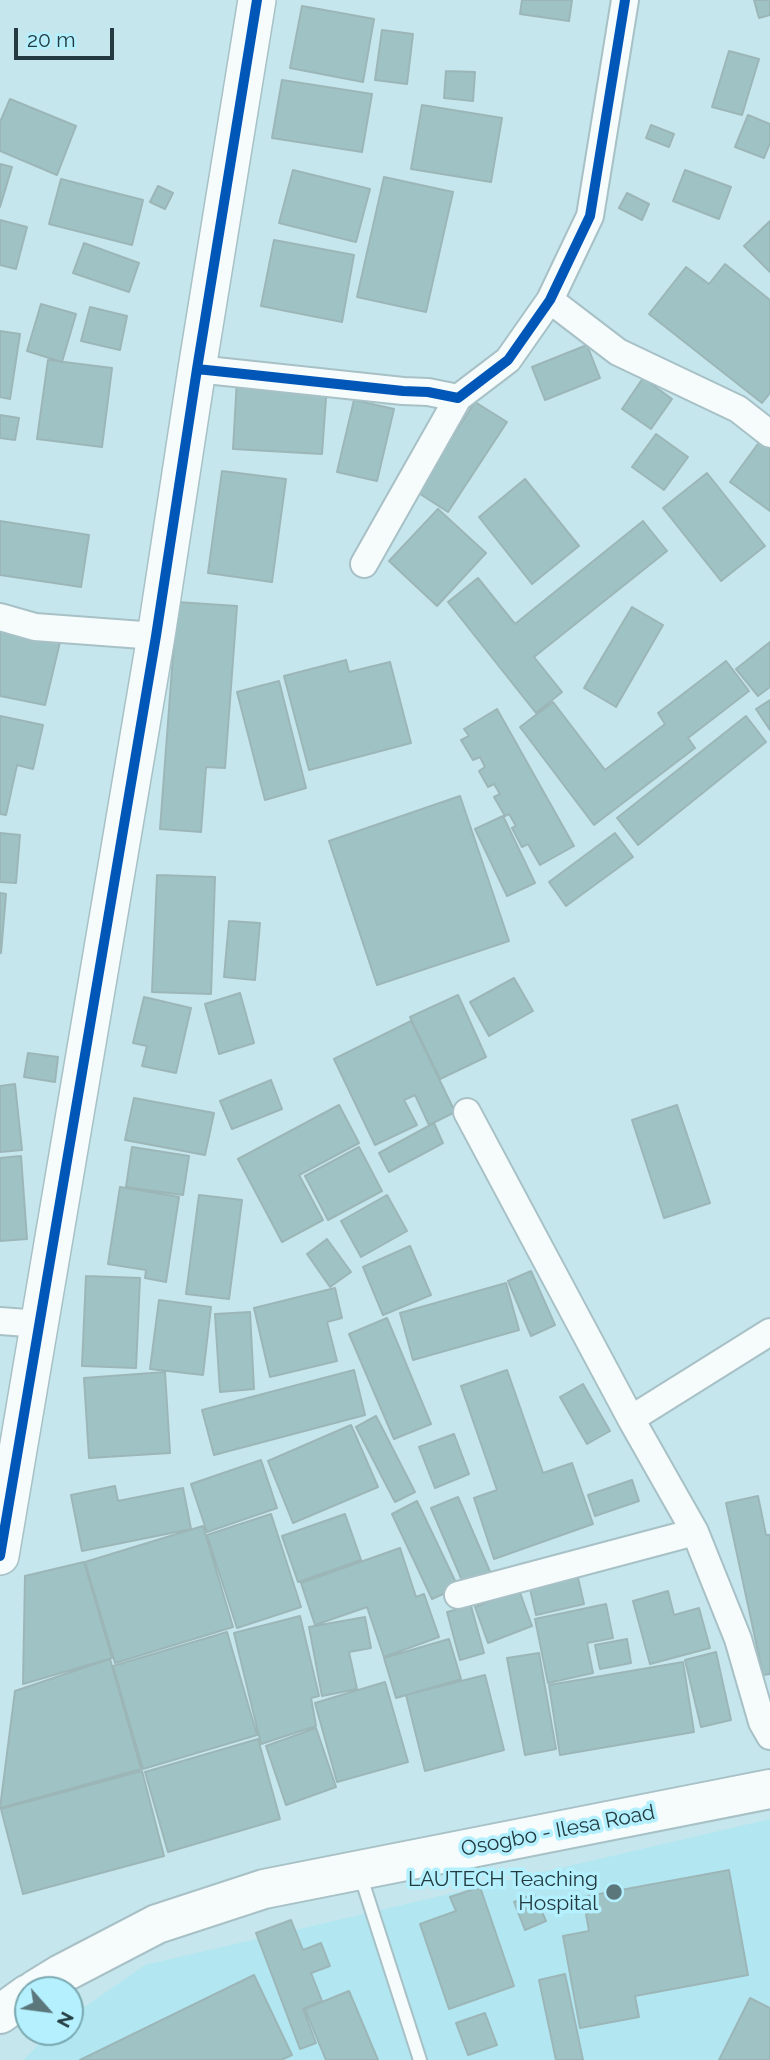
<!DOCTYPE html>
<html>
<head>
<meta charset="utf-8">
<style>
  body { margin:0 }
  #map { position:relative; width:770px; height:2060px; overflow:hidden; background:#c5e6ec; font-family:Raleway,sans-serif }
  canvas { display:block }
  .north { position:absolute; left:14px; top:1976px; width:70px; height:70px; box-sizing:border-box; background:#b4f0fd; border:2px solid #7aa8b1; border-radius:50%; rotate:118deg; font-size:19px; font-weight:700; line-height:28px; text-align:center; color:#233b40 }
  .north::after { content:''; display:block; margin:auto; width:24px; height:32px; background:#5c777c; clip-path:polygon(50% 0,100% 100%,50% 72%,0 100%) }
  .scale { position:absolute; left:14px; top:28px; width:100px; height:32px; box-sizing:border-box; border:4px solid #233b40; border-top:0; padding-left:9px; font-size:21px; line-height:24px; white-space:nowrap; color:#233b40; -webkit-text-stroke:5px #b4f0fd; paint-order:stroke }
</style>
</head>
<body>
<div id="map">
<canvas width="770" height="2060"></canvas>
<div class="north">N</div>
<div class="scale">20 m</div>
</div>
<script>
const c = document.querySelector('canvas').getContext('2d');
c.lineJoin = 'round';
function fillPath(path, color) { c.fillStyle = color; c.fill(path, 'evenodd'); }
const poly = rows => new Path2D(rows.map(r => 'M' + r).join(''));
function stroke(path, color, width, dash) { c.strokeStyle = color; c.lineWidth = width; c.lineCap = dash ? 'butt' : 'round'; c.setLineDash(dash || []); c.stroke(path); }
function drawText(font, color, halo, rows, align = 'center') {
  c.font = font + ' Raleway,sans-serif'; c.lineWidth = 7; c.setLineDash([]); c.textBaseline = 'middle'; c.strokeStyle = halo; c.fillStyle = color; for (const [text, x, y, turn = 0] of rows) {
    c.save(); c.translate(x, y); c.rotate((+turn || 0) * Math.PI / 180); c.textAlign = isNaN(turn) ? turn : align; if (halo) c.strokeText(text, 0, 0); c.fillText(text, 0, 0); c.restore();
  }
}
const built = poly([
  [770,1819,770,2060,23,2060,51,2032,70,2032,70,2017,145,1965]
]);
const building = poly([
  [522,0,572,0,569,21,520,14,522,0],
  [754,0,770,0,770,15,759,18,754,0],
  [302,6,374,19,363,82,290,68,302,6],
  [382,30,413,34,407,84,375,80,382,30],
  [729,51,759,59,742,115,712,107,729,51],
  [446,71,475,72,473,101,444,98,446,71],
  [282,80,372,94,362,152,272,138,282,80],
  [10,99,76,126,57,175,0,151,0,122,10,99],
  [422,105,502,118,491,182,411,169,422,105],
  [748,115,770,124,770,143,764,158,735,147,748,115],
  [651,125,674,134,669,147,646,138,651,125],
  [0,164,12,167,0,207,0,164],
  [293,170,370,189,356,242,279,223,293,170],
  [685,170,731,187,719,219,673,201,685,170],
  [384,177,453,192,426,312,357,297,384,177],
  [61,179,143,200,132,245,49,224,61,179],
  [158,186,173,193,165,209,150,202,158,186],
  [627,193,649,204,642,220,619,208,627,193],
  [0,220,27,227,16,269,0,265,0,220],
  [770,221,770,272,744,246,770,221],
  [274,240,354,255,342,322,261,306,274,240],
  [84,243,139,263,129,292,73,273,84,243],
  [725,264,770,300,770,393,762,403,649,314,686,267,709,284,725,264],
  [41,304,76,314,62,362,27,351,41,304],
  [90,307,127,316,120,350,81,341,90,307],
  [0,331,20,334,10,399,0,397,0,331],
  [587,345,600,378,545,400,532,367,587,345],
  [48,360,112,368,102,447,37,439,48,360],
  [643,378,672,399,651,429,622,409,643,378],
  [237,379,327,384,322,454,233,449,237,379],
  [354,400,394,409,377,481,337,472,354,400],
  [475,402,507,422,448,512,417,492,475,402],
  [0,415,19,418,15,440,0,438,0,415],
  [656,434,688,457,664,490,632,467,656,434],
  [763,437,770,442,770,511,730,482,763,437],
  [222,471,286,479,272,582,208,573,222,471],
  [707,473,765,546,721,581,663,508,707,473],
  [525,479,579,546,532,584,479,517,525,479],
  [438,509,486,553,437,606,389,561,438,509],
  [0,521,89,535,81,587,0,575,0,521],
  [643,521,667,551,534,657,562,692,536,713,448,602,478,578,515,624,643,521],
  [177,602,237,606,225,768,206,767,201,832,160,829,177,602],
  [632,607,663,625,616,707,584,688,632,607],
  [0,629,60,642,45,705,0,696,0,629],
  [770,642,770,687,758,696,736,669,770,642],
  [346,660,349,672,390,662,411,743,309,770,284,676,346,660],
  [726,661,749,691,688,738,695,748,594,825,520,727,553,702,605,770,665,724,658,713,726,661],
  [279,681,306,788,265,800,237,692,279,681],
  [770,700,770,730,756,709,770,700],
  [497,709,574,846,540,865,528,844,522,847,512,828,516,826,509,814,505,816,494,797,500,794,494,784,488,787,479,771,485,767,480,757,473,760,461,740,469,736,464,729,497,709],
  [0,716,43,725,33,769,17,765,6,815,0,814,0,716],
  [746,716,766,742,638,845,617,818,746,716],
  [460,796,509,941,377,985,329,841,460,796],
  [503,816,535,883,507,896,475,829,503,816],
  [0,833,20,835,16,883,0,882,0,833],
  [615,833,633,857,566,906,549,882,615,833],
  [157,875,215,877,211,994,152,992,157,875],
  [0,893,6,894,1,953,0,953,0,893],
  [229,921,260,923,255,980,224,977,229,921],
  [514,978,533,1011,489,1036,470,1002,514,978],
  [240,993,254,1043,219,1054,205,1004,240,993],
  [458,995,486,1057,440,1079,410,1017,458,995],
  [144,997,191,1008,176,1073,142,1066,147,1046,133,1043,144,997],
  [411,1021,455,1112,429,1125,415,1095,404,1100,417,1125,375,1145,334,1059,411,1021],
  [28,1053,58,1057,55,1082,24,1077,28,1053],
  [271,1080,282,1109,232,1129,220,1101,271,1080],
  [15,1084,22,1150,0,1152,0,1086,15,1084],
  [134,1098,214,1113,205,1155,125,1140,134,1098],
  [339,1105,359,1143,299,1175,323,1220,282,1242,238,1159,339,1105],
  [677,1105,710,1203,664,1218,632,1120,677,1105],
  [434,1123,443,1143,389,1172,379,1153,434,1123],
  [132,1147,189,1156,183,1195,126,1187,132,1147],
  [359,1147,382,1191,328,1220,305,1176,359,1147],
  [21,1156,27,1239,0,1241,0,1158,21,1156],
  [120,1187,179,1197,166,1282,145,1278,146,1270,108,1264,120,1187],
  [199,1195,242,1200,229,1299,186,1294,199,1195],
  [387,1195,407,1231,361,1257,341,1221,387,1195],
  [327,1239,351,1272,330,1287,307,1254,327,1239],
  [410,1246,431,1295,383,1315,363,1267,410,1246],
  [531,1271,555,1325,531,1336,508,1281,531,1271],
  [86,1276,140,1278,136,1368,82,1366,86,1276],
  [506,1283,519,1330,413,1360,400,1313,506,1283],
  [335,1288,342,1318,327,1322,337,1361,270,1377,254,1308,335,1288],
  [159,1300,211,1307,203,1375,150,1369,159,1300],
  [250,1312,254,1389,220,1392,215,1314,250,1312],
  [387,1318,431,1424,394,1439,349,1334,387,1318],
  [354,1370,365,1415,214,1455,202,1410,354,1370],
  [507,1370,543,1473,572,1463,593,1524,494,1559,474,1498,497,1490,461,1386,507,1370],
  [165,1372,170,1453,89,1458,84,1378,165,1372],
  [583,1384,610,1431,587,1444,560,1397,583,1384],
  [376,1416,415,1492,395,1502,356,1427,376,1416],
  [351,1425,378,1487,293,1523,268,1461,351,1425],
  [454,1434,469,1474,435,1488,419,1447,454,1434],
  [261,1460,277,1508,207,1532,191,1484,261,1460],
  [632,1480,639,1501,595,1516,588,1495,632,1480],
  [115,1486,118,1501,183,1488,191,1529,82,1551,71,1495,115,1486],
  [758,1496,766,1535,770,1535,770,1674,763,1675,726,1503,758,1496],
  [458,1497,491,1574,464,1585,431,1508,458,1497],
  [417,1501,458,1587,432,1599,392,1514,417,1501],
  [271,1514,301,1607,237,1628,207,1535,271,1514],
  [345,1514,361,1560,298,1582,282,1536,345,1514],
  [203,1526,233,1627,115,1663,85,1562,203,1526],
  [400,1548,416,1597,424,1594,439,1637,384,1657,367,1607,315,1625,301,1583,400,1548],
  [84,1562,112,1658,23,1684,25,1576,84,1562],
  [576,1569,584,1604,536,1615,528,1580,576,1569],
  [519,1590,532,1626,488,1643,475,1607,519,1590],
  [668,1591,674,1615,699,1608,710,1648,650,1664,633,1601,668,1591],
  [606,1604,613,1638,587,1643,593,1673,548,1683,535,1619,606,1604],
  [471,1606,484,1653,460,1660,447,1612,471,1606],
  [300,1616,319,1696,311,1698,316,1726,261,1744,234,1633,300,1616],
  [365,1617,371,1648,349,1652,357,1689,322,1696,309,1627,365,1617],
  [227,1632,257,1735,143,1769,113,1666,227,1632],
  [449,1639,461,1679,396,1698,384,1658,449,1639],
  [627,1639,631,1663,600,1669,595,1645,627,1639],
  [716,1652,731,1720,701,1727,685,1660,716,1652],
  [539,1653,556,1749,525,1755,507,1658,539,1653],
  [110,1659,141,1769,0,1808,15,1691,110,1659],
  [683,1662,694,1732,560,1755,549,1685,683,1662],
  [485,1675,504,1750,425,1771,406,1695,485,1675],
  [385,1682,408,1762,337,1782,315,1703,385,1682],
  [316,1728,336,1787,286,1805,266,1746,316,1728],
  [258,1739,280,1819,168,1852,145,1772,258,1739],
  [142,1771,164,1856,23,1894,1,1809,142,1771],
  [729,1870,748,1975,635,1996,639,2017,580,2028,563,1936,589,1931,583,1897,729,1870],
  [480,1887,514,1986,449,2009,420,1924,456,1911,450,1897,480,1887],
  [534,1894,546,1921,525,1930,514,1902,534,1894],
  [291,1920,303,1950,321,1943,330,1966,311,1973,322,2001,303,2009,316,2043,300,2049,256,1933,291,1920],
  [565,1974,583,2060,556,2060,539,1980,565,1974],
  [254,1975,292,2055,281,2060,80,2060,254,1975],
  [349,1991,378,2060,326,2060,305,2009,349,1991],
  [750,1998,770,2008,770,2060,719,2060,750,1998],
  [485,2013,497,2045,468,2055,456,2023,485,2013]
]);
const lane = poly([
  [360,1874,420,2060]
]);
const street = poly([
  [550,300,618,352,738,409,770,434],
  [197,369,403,391,428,392,458,398,508,360,550,300,590,216,625,0],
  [364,564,458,398],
  [0,617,35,627,156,636],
  [467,1112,631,1419,695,1532,738,1639,762,1722,770,1736],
  [0,1321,40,1324],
  [631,1419,770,1332],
  [458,1595,695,1532]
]);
const secondary = poly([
  [0,1556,156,636,197,369,257,0]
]);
const primary = poly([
  [35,1990,61,1974,157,1924,264,1889,770,1789],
  [0,2014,28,1994]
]);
const cycleway = poly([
  [197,369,403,391,428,392,458,398,508,360,550,300,590,216,625,0],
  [0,1556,156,636,197,369,257,0]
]);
const markers = [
  [614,1892,9,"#5c777c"]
];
const streetNames = [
  ["Osogbo - Ilesa Road",558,1831,-11]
];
const poiNames = [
  ["LAUTECH Teaching",598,1880],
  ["Hospital",598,1904]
];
fillPath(built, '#b2e7f2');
fillPath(building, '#9fc3c5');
stroke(building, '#9cb6b8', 2);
stroke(lane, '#a7c1c6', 16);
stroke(street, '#a7c1c6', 30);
stroke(secondary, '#a7c1c6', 40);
stroke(primary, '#a7c1c6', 42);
stroke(lane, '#f6fbfc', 12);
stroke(street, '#f6fbfc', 26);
stroke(secondary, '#f6fbfc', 37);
stroke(primary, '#f6fbfc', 38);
stroke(cycleway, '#0057b8', 10);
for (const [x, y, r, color] of markers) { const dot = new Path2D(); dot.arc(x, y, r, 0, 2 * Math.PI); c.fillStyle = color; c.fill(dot); stroke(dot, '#b4f0fd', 2.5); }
drawText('21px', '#233b40', '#b4f0fd', streetNames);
drawText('21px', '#233b40', '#b4f0fd', poiNames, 'right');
</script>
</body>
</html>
